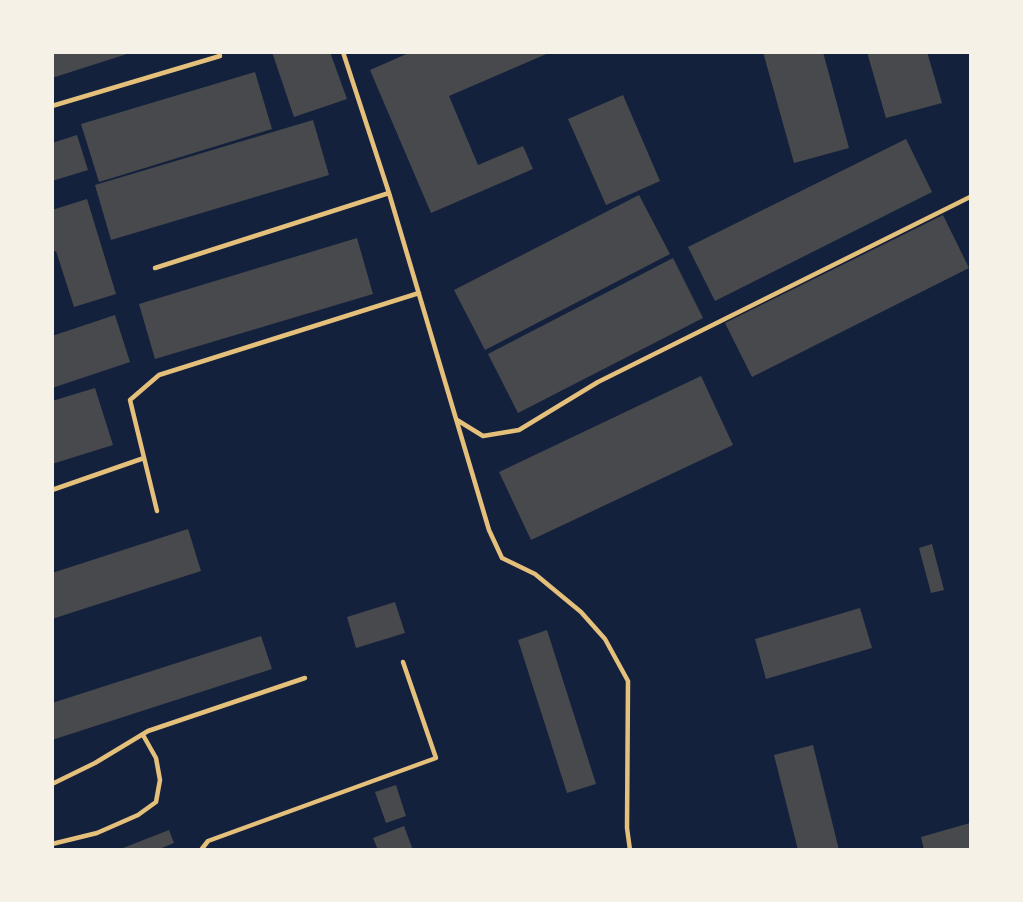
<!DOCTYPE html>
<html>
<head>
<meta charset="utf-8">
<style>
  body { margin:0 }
  #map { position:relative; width:1023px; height:902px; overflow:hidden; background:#14213d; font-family:"PT Sans Narrow",sans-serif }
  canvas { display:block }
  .frame { position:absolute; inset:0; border:54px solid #f6f1e7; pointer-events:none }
</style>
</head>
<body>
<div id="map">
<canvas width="1023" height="902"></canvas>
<div class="frame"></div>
</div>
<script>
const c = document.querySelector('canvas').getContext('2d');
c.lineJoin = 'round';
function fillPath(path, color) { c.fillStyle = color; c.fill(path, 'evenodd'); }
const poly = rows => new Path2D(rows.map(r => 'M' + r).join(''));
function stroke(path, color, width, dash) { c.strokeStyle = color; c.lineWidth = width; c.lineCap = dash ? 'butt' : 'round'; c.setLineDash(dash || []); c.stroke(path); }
const building = poly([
  [52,52,130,52,130,53,52,78],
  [272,52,330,52,347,99,294,117],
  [411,52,551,52,449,96,478,165,523,146,533,169,431,213,370,70],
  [763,52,823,52,849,148,794,163],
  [867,52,927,52,942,103,886,118],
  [255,72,272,129,99,182,81,124],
  [623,95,660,181,606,205,568,119],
  [313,120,329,175,111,240,95,185],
  [77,135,88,170,52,181,52,143],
  [906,139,932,192,715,301,688,247],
  [639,195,670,254,485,350,454,290],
  [87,199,116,294,74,307,56,251,52,252,52,210],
  [943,215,969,268,752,377,725,323],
  [357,238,373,294,155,359,139,304],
  [673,258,703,318,518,413,488,354],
  [115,315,130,362,52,388,52,336],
  [701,376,733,445,531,540,499,472],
  [95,388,113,445,52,464,52,401],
  [188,529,201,571,52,619,52,573],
  [932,544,944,590,931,593,919,548],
  [395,602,405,633,356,648,347,617],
  [860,608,872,648,766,679,755,639],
  [547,630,596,784,567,793,518,640],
  [261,636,272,669,52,740,52,703],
  [813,745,839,850,798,850,774,755],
  [396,785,406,816,386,823,375,792],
  [970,823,970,850,924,850,921,837],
  [404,826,413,850,378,850,373,838],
  [169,830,174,843,157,850,118,850]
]);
const service = poly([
  [343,52,389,193,489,530,502,558,535,574,581,612,605,639,628,681,627,828,630,850],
  [52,106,220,56,219,52],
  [155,268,389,193],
  [457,420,483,436,519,430,598,382,970,197],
  [52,490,144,458],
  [157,511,130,400,159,375,419,293],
  [52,784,95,763,148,731,305,678],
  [52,844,97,833,138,815,156,802,160,780,156,758,143,735],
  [201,850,208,841,436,758,403,662]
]);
fillPath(building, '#48494c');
stroke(service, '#e5c07b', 4.5);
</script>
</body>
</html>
